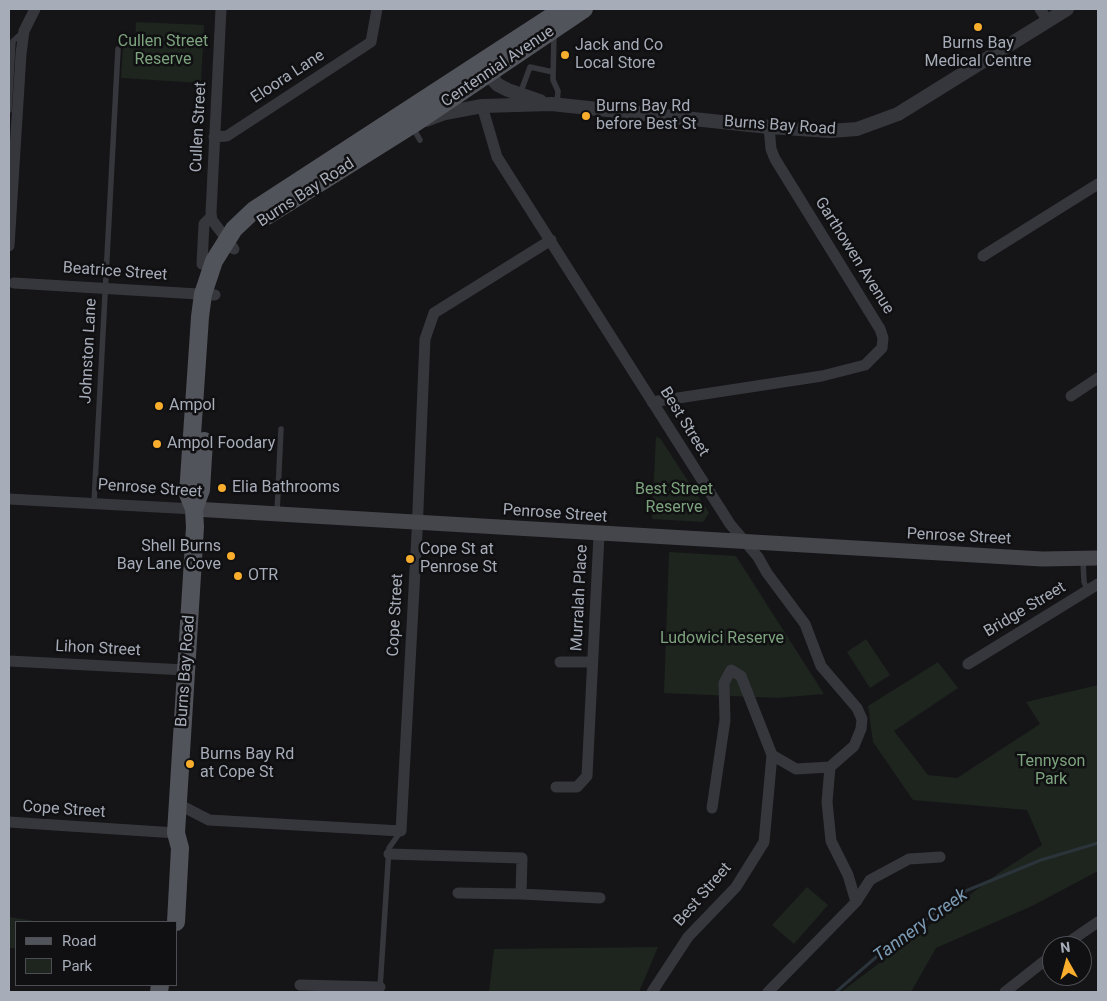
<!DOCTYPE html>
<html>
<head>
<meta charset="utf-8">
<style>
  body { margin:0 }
  #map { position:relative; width:1107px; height:1001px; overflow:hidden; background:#151517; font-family:Roboto,sans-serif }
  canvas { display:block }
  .frame { position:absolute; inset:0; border:10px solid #a6acb8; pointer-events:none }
  .legend { position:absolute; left:15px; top:921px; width:162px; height:65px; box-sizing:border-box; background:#101012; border:1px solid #4c4e54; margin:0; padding:6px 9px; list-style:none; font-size:15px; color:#a6acb8 }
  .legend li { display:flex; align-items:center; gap:10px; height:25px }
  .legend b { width:25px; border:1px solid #4c4e54 }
  .north { position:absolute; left:1042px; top:936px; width:50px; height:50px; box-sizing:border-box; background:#101012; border:1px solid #4c4e54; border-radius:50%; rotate:353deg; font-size:14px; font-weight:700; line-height:20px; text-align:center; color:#a6acb8 }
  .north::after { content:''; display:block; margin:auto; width:18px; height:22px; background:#f8ae2c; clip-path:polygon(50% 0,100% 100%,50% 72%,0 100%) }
</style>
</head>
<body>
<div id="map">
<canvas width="1107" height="1001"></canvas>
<div class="frame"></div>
<ul class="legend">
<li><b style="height:6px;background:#52545b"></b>Road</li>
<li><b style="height:14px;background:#1d251e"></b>Park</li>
</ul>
<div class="north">N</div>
</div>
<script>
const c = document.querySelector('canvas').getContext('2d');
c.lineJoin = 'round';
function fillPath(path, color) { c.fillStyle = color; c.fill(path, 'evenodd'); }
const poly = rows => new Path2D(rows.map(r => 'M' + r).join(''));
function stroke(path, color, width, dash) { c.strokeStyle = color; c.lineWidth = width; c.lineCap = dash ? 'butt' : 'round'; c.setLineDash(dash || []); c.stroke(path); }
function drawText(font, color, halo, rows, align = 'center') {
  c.font = font + ' Roboto,sans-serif'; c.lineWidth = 5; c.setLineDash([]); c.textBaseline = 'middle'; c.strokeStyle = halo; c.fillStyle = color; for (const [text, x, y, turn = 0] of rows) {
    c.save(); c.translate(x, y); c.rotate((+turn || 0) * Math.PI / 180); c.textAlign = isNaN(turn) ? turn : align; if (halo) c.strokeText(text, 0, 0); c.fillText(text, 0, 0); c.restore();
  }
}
const green = poly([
  [136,22,204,25,201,83,121,78,123,46,135,46],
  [656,437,660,438,709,513,703,522,652,519],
  [669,552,736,556,824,694,777,698,664,693],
  [866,639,890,675,870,688,847,652],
  [938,662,958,688,894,731,928,775,957,778,1040,724,1026,702,1098,685,1098,871,1032,906,936,948,911,992,841,992,1000,872,1042,845,1027,810,913,800,873,742,868,706],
  [807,887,828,905,794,944,772,925],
  [9,917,42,922,16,922,16,948,9,948],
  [658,947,639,992,489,992,494,949]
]);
const stream = poly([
  [836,992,882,952,963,892,1041,860,1098,843]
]);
const service = poly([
  [554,34,553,80,558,91,557,104],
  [520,94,530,67,553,72],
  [9,110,13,41,23,32],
  [413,128,420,140],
  [94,503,118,49],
  [277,512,281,429],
  [1083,560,1084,582,1088,591],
  [380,988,389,848,401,831]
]);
const minor = poly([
  [221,9,211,213,212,220,234,249],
  [1040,9,1048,21],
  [482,106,497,157,730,524,758,557,767,573,805,624,821,666,857,708,862,719,861,729,854,746,830,767,827,802,831,841,848,875,856,902],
  [214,137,227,136,371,42,377,9],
  [9,246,21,54,24,31,35,9],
  [983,256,1098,184],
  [202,264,204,224,211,217],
  [14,283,215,295],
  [1071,396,1098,378],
  [652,402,822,376,865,365,882,348,883,338,880,329,775,159,771,149,769,127],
  [9,499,194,509],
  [9,661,186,670],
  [560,662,592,662],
  [968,664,1098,584],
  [772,755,796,769,830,767],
  [556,787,577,787,587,776,599,535],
  [178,804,209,820,401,831,417,533,425,339,434,313,551,240],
  [9,822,176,833],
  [389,854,522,858,521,894,600,898],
  [458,893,521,894],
  [1063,946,1098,922],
  [300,985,380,987],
  [652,992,688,937,736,887,764,842,772,755,741,676,731,670,724,683,725,720,712,808],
  [768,992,856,902,870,880,909,859,940,857],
  [1005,992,1052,955]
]);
const tertiary = poly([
  [479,74,488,74,498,85,508,90,540,101],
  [426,120,445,113,482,106,551,104,769,127,830,131,857,129,898,114,1067,9]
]);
const secondary = poly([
  [194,509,1042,559,1098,558]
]);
const primary = poly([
  [267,216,412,125,584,9],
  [194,509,201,490,204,441],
  [176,922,180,848,176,833,195,527,194,509,188,494,200,317,203,294,214,261,234,229,254,210,563,9],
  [159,992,160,985]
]);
const markers = [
  [978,27,5,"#f8ae2c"],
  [565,55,5,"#f8ae2c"],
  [586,116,5,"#f8ae2c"],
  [159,406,5,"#f8ae2c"],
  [157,444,5,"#f8ae2c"],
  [222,488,5,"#f8ae2c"],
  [231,556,5,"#f8ae2c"],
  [410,559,5,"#f8ae2c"],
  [238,576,5,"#f8ae2c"],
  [190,764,5,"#f8ae2c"]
];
const parkNames = [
  ["Cullen Street",163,42],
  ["Reserve",163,60],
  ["Best Street",674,490],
  ["Reserve",674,508],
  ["Ludowici Reserve",722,639],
  ["Tennyson",1051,762],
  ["Park",1051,780]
];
const poiNames = [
  ["Burns Bay",978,44,"center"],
  ["Medical Centre",978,62,"center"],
  ["Jack and Co",575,46],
  ["Local Store",575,64],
  ["Burns Bay Rd",596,107],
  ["before Best St",596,125],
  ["Ampol",169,406],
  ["Ampol Foodary",167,444],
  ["Elia Bathrooms",232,488],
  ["Shell Burns",221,547,"right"],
  ["Bay Lane Cove",221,565,"right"],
  ["Cope St at",420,550],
  ["Penrose St",420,568],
  ["OTR",248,576],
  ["Burns Bay Rd",200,755],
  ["at Cope St",200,773]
];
const streetNames = [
  ["Centennial Avenue",498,67,-34],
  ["Eloora Lane",288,77,-33],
  ["Burns Bay Road",780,126,4],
  ["Cullen Street",199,127,-87],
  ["Burns Bay Road",306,193,-33],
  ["Garthowen Avenue",854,256,58],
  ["Beatrice Street",115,272,4],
  ["Johnston Lane",89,351,-87],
  ["Best Street",684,422,58],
  ["Penrose Street",150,489,4],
  ["Penrose Street",555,514,4],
  ["Penrose Street",959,537,3],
  ["Murralah Place",580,598,-87],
  ["Bridge Street",1025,610,-31],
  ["Cope Street",396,615,-87],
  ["Lihon Street",98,649,3],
  ["Burns Bay Road",186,671,-86],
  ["Cope Street",64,810,4],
  ["Best Street",703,895,-49]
];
const waterNames = [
  ["Tannery Creek",921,926,-36]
];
fillPath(green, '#1d251e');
stroke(stream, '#2b343b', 3);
stroke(service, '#36373c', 5.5);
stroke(minor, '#36373c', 11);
stroke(tertiary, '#36373c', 14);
stroke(secondary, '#44464c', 15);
stroke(primary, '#52545b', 18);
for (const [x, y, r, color] of markers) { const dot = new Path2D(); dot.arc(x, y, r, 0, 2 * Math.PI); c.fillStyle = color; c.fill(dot); stroke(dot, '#101012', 2); }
drawText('16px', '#7da37e', '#101012', parkNames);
drawText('16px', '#a6acb8', '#101012', poiNames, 'left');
drawText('16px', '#a6acb8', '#101012', streetNames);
drawText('italic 18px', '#7c9bb4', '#101012', waterNames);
</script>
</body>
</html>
